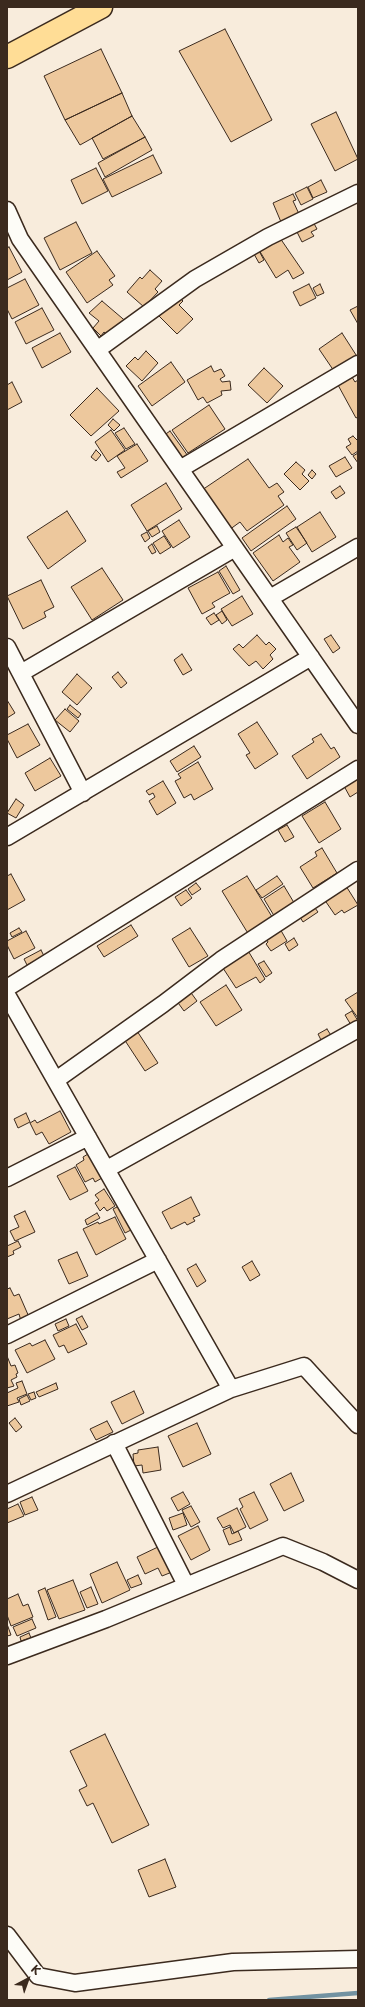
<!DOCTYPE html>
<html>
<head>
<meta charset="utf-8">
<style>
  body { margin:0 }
  #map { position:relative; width:365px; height:2007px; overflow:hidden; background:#f8ecdc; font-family:"Playpen Sans",sans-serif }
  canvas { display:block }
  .frame { position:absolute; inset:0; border:8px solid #3b2a1e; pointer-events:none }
  .north { position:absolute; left:8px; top:1959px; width:40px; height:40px; -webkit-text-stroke:3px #fdfcf7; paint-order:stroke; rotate:41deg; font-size:11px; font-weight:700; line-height:16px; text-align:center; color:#3b2a1e }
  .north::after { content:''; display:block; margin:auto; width:14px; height:18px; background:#3b2a1e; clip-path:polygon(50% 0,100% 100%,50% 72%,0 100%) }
</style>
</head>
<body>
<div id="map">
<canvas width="365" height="2007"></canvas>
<div class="frame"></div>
<div class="north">K</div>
</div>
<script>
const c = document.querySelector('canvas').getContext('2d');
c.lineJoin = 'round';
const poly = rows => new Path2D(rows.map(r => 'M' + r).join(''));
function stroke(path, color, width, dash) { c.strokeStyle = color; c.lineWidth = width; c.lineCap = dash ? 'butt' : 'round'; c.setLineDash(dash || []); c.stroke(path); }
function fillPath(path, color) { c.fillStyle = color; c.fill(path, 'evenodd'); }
const stream = poly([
  [269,2000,358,1993]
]);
const building = poly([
  [225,29,272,120,231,142,179,51,225,29],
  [101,49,122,93,65,120,44,76,101,49],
  [122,93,132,116,80,145,65,120,122,93],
  [336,112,358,159,335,171,311,124,336,112],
  [132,116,145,137,103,159,92,138,132,116],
  [145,137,152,150,105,177,98,163,145,137],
  [153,155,162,173,112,197,103,179,153,155],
  [96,168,108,191,82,204,71,180,96,168],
  [321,180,327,192,313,198,308,187,321,180],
  [307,187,313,199,301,205,295,193,307,187],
  [293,194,296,200,293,201,299,214,281,222,273,203,293,194],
  [311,218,317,229,311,232,314,236,302,242,294,226,311,218],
  [76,222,92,253,60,270,44,238,76,222],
  [280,238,304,273,293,279,288,270,276,278,259,250,280,238],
  [9,247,22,272,7,280,7,248,9,247],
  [97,251,115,276,109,280,113,285,87,303,66,272,97,251],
  [259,251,264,260,259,263,254,254,259,251],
  [150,270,162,281,155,289,158,292,144,307,127,292,140,277,142,279,150,270],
  [25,279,39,305,12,319,7,309,7,288,25,279],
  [309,284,316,298,300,306,293,292,309,284],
  [320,284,324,293,317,296,313,288,320,284],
  [177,295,183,301,179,305,193,319,177,334,157,314,177,295],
  [102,301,129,324,111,338,104,332,101,336,93,328,99,321,89,313,102,301],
  [358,306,358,324,350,310,358,306],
  [42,308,54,330,26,344,15,322,42,308],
  [60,333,71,352,42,368,32,348,60,333],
  [342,333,358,358,336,374,319,349,342,333],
  [146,351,158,363,142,381,126,366,135,357,138,360,146,351],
  [171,362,185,382,152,406,138,386,171,362],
  [211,366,214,372,221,369,225,376,220,379,222,382,230,381,231,390,221,391,222,395,207,403,203,397,198,400,187,380,211,366],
  [264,368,283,386,267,403,248,385,264,368],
  [352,377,355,382,358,380,358,417,356,418,338,385,352,377],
  [12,382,22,402,7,410,7,385,12,382],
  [97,388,119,411,91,436,70,415,97,388],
  [209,405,225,429,188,453,172,430,209,405],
  [113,419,120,425,114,431,108,425,113,419],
  [124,428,135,444,126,449,115,433,124,428],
  [111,430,125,450,108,462,95,442,111,430],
  [170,431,188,456,181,461,163,436,170,431],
  [353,436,358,441,358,451,352,455,346,447,351,444,348,439,353,436],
  [137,444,148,461,121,478,117,472,125,468,117,456,137,444],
  [96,450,101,455,96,461,91,457,96,450],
  [358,453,358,463,353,456,358,453],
  [345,457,352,468,336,477,329,466,345,457],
  [248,459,269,488,277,483,284,492,278,496,284,505,247,531,240,522,229,530,202,490,248,459],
  [296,462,305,470,302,474,309,481,300,490,284,474,296,462],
  [312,470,316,474,312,479,308,475,312,470],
  [166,483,182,509,147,531,131,505,166,483],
  [340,486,345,493,336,499,331,492,340,486],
  [287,506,296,519,251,551,242,538,287,506],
  [67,511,86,541,48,569,27,537,67,511],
  [320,512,336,537,312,552,297,527,320,512],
  [179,520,190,537,173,548,162,531,179,520],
  [157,526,160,532,152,537,148,531,157,526],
  [296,527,307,543,297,550,286,533,296,527],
  [147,532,150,538,145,542,141,535,147,532],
  [279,535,283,542,288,538,293,545,289,547,300,562,273,581,253,553,279,535],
  [164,536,171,547,160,554,153,543,164,536],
  [152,544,156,552,152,554,148,547,152,544],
  [226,566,240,590,233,594,219,571,226,566],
  [102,568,123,600,92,620,71,587,102,568],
  [218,572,230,593,212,603,215,607,202,614,188,588,218,572],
  [41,580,54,607,44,612,46,617,23,629,7,596,41,580],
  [242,596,253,614,232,626,221,609,242,596],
  [222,611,227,620,222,624,216,615,222,611],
  [214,613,219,620,211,625,206,618,214,613],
  [257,635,266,645,269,642,276,649,270,655,273,659,263,669,256,661,249,666,233,649,239,644,243,648,257,635],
  [331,635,340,648,333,653,324,639,331,635],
  [182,654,192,670,183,675,174,660,182,654],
  [118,672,127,683,121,688,112,677,118,672],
  [77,674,92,688,77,705,62,692,77,674],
  [7,700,15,713,7,718,7,700],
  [70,705,81,714,78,718,67,709,70,705],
  [65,709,79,721,70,732,55,720,65,709],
  [257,722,278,754,255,769,246,755,250,753,238,734,257,722],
  [28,724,40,745,17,758,7,739,7,735,28,724],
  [321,734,331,749,334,747,340,757,307,779,292,756,314,742,312,739,321,734],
  [194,746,201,757,177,772,170,761,194,746],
  [50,758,61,776,35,791,25,773,50,758],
  [198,762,213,789,194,800,191,794,184,798,175,781,181,778,178,774,198,762],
  [358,777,358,792,350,797,344,786,358,777],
  [163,781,176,803,157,815,149,801,155,797,153,793,149,795,146,791,163,781],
  [16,799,24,805,16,818,7,813,16,799],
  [325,802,341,829,319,843,302,816,325,802],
  [287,825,294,837,285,842,278,830,287,825],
  [322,848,337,873,313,888,300,867,317,856,315,852,322,848],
  [11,874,25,900,7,910,7,876,11,874],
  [247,876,274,920,249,935,222,891,247,876],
  [277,876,283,884,262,898,256,890,277,876],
  [196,883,201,889,192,895,188,889,196,883],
  [284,886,296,906,276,919,264,899,284,886],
  [346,886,358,905,344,913,342,910,335,915,324,899,346,886],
  [186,890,192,898,181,906,175,897,186,890],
  [312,904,318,912,303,922,298,914,312,904],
  [131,925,138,936,104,957,97,946,131,925],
  [279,927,287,941,271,951,266,944,268,942,265,936,279,927],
  [19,928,22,932,12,937,10,933,19,928],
  [190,928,208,956,189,967,172,939,190,928],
  [26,931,35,948,14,959,7,945,7,941,26,931],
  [294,938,298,945,289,951,285,944,294,938],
  [247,949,265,979,260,983,256,977,236,988,221,965,247,949],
  [41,950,44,956,27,965,24,959,41,950],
  [264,961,272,973,266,977,258,964,264,961],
  [226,985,242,1010,216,1026,200,1002,226,985],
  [189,990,197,1001,184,1011,176,1000,189,990],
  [358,992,358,1018,345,1000,358,992],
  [352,1011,358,1021,351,1025,345,1015,352,1011],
  [327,1029,332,1037,322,1042,318,1034,327,1029],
  [137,1031,158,1063,145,1071,124,1039,137,1031],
  [60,1111,71,1132,49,1144,42,1132,36,1135,30,1123,35,1120,37,1123,60,1111],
  [26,1113,30,1122,18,1128,14,1119,26,1113],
  [88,1154,102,1178,95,1182,93,1178,85,1182,76,1165,84,1160,83,1157,88,1154],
  [75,1167,88,1191,70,1200,57,1176,75,1167],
  [104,1189,115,1206,107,1211,104,1207,100,1211,95,1203,99,1200,95,1195,104,1189],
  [191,1197,200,1215,193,1218,195,1221,187,1225,185,1222,171,1229,162,1212,191,1197],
  [119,1206,131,1230,125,1233,113,1209,119,1206],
  [25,1211,35,1232,15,1241,10,1231,19,1227,14,1216,25,1211],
  [97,1213,100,1218,87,1225,85,1220,97,1213],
  [115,1217,126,1239,96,1255,83,1229,98,1222,99,1224,115,1217],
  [18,1241,21,1247,13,1251,14,1254,7,1257,7,1246,18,1241],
  [77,1252,88,1276,69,1284,58,1260,77,1252],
  [252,1261,260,1275,250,1281,242,1267,252,1261],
  [196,1264,206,1281,197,1287,187,1269,196,1264],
  [10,1288,14,1296,19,1294,29,1317,21,1321,19,1314,7,1319,7,1289,10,1288],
  [82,1316,88,1327,82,1330,76,1319,82,1316],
  [66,1319,69,1326,58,1331,55,1324,66,1319],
  [76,1324,87,1344,68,1353,64,1345,59,1347,53,1335,76,1324],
  [45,1340,55,1359,27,1373,15,1350,30,1343,32,1346,45,1340],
  [7,1356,11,1366,15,1365,18,1373,16,1374,17,1377,11,1380,14,1386,7,1388,7,1356],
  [22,1381,27,1394,17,1398,19,1402,7,1406,7,1393,18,1388,16,1383,22,1381],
  [56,1383,58,1389,39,1397,36,1392,56,1383],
  [134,1391,144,1413,122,1424,111,1402,134,1391],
  [34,1392,36,1398,31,1400,28,1394,34,1392],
  [27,1395,30,1401,21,1405,19,1399,27,1395],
  [15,1418,22,1427,16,1432,9,1423,15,1418],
  [107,1421,113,1432,96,1440,90,1429,107,1421],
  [197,1423,211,1454,183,1467,168,1436,197,1423],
  [158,1447,161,1470,143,1473,142,1465,134,1466,133,1454,138,1453,138,1450,158,1447],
  [291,1473,304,1501,284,1511,270,1484,291,1473],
  [183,1492,190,1504,178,1511,171,1498,183,1492],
  [254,1492,268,1520,250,1529,240,1509,243,1507,239,1499,254,1492],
  [32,1497,38,1510,25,1515,20,1502,32,1497],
  [18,1504,24,1516,7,1523,7,1509,18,1504],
  [191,1506,200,1522,191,1527,182,1510,191,1506],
  [237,1508,246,1527,234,1533,230,1525,223,1528,217,1518,237,1508],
  [183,1513,187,1525,173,1530,169,1518,183,1513],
  [198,1526,210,1550,191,1560,178,1536,198,1526],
  [230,1527,232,1534,238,1531,242,1540,229,1545,223,1530,230,1527],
  [160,1546,172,1572,162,1576,158,1568,145,1574,137,1557,160,1546],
  [117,1562,130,1590,102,1603,90,1574,117,1562],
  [138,1575,142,1584,131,1588,127,1580,138,1575],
  [73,1580,85,1610,59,1619,47,1590,73,1580],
  [91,1587,98,1604,87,1608,80,1592,91,1587],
  [45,1588,56,1617,48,1620,38,1591,45,1588],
  [18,1594,23,1606,28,1604,33,1617,11,1626,7,1615,7,1599,18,1594],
  [32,1619,36,1628,17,1636,13,1627,32,1619],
  [7,1624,11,1635,7,1636,7,1624],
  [29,1633,31,1638,21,1641,20,1637,29,1633],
  [105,1734,149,1825,112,1843,93,1803,87,1806,79,1790,87,1786,70,1751,105,1734],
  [165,1859,176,1887,149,1897,138,1870,165,1859]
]);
const minor = poly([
  [7,210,20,239,358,725],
  [97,350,195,279,268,237,358,193],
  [180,469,358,364],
  [270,598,358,547],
  [7,647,83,793],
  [21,673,235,548],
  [7,837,311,657],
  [7,988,358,769],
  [7,995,231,1389,304,1366,358,1425],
  [56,1080,163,1004,221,960,358,870],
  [107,1169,358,1029],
  [7,1178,88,1137],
  [7,1335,158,1260],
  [114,1443,186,1585],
  [7,1494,231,1389],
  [7,1656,106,1619,283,1546,323,1562,358,1580],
  [7,1935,38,1976,75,1983,233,1962,358,1959]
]);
const trunk = poly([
  [7,57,101,7]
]);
stroke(stream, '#7292a1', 4.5);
fillPath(building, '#edc89d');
stroke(building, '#3b2a1e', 1);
stroke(minor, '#3b2a1e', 19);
stroke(trunk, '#3b2a1e', 25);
stroke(minor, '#fdfcf7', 16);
stroke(trunk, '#ffdd96', 22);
</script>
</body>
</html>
